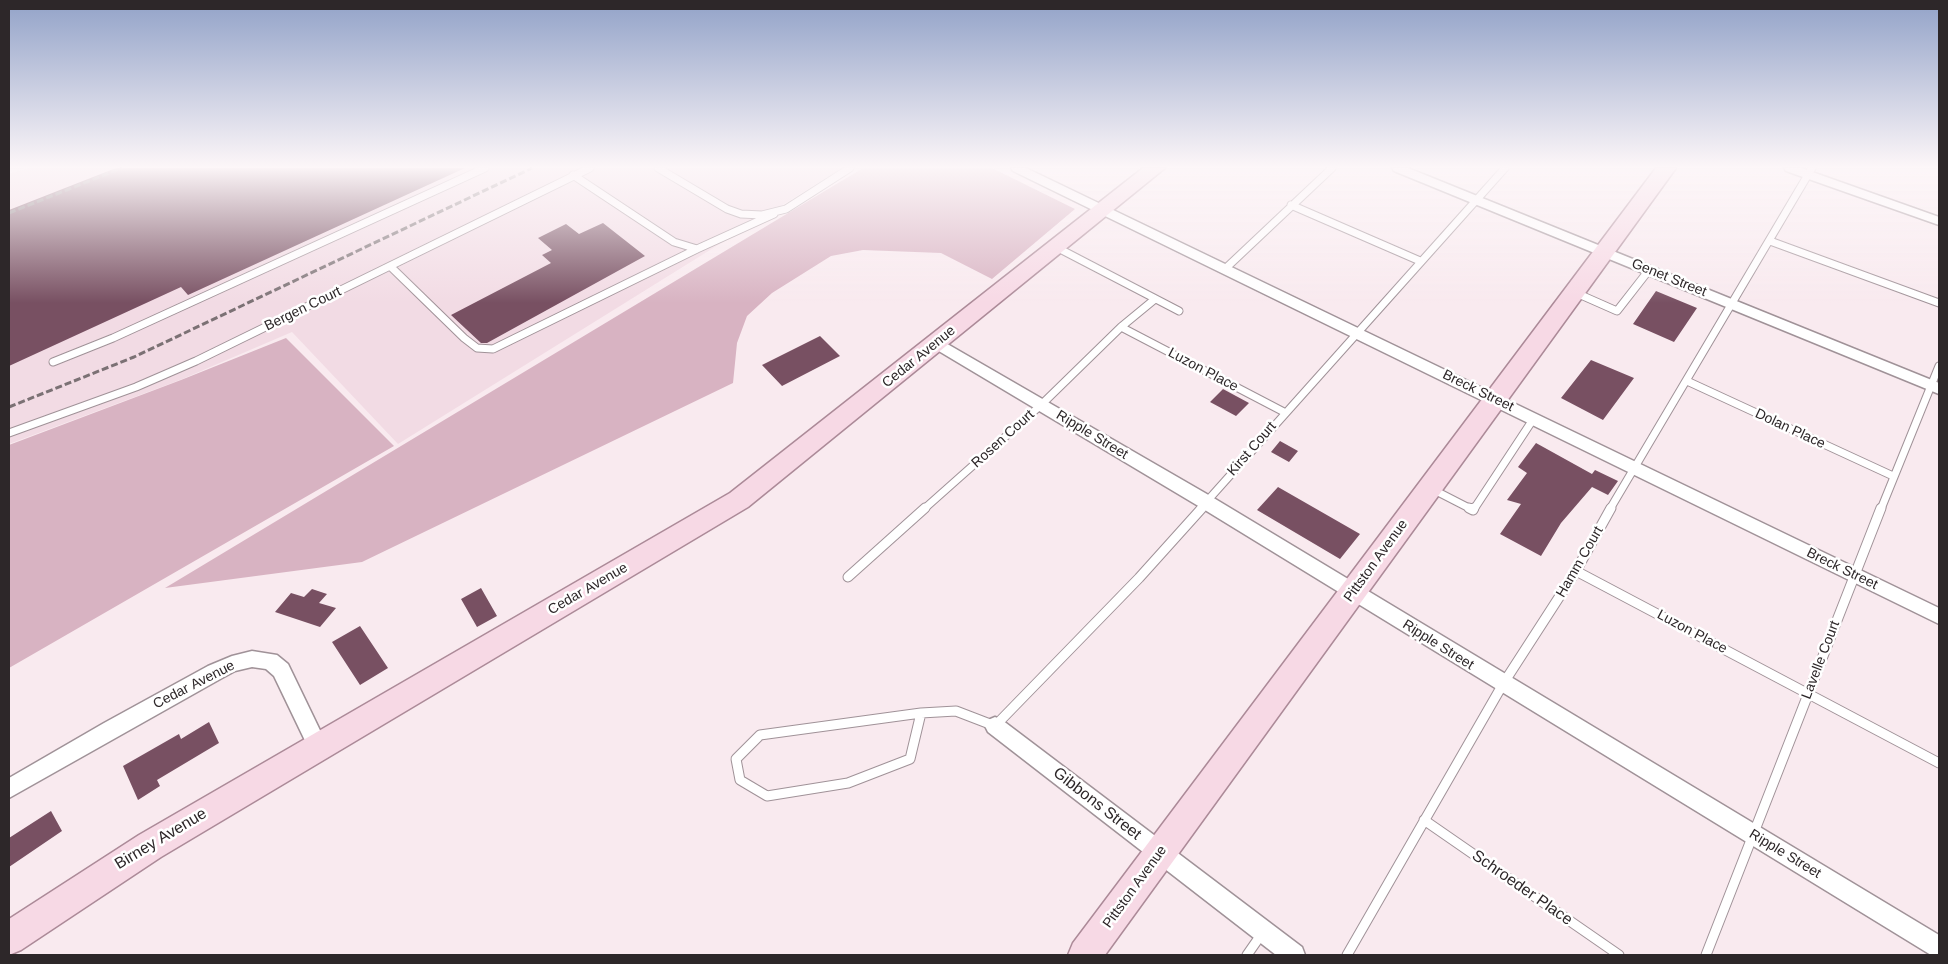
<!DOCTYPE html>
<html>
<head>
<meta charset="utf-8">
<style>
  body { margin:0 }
  #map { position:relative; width:1948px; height:964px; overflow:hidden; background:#f9eaef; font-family:Helvetica,sans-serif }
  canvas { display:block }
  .frame { position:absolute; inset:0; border:10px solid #2d2729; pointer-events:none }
</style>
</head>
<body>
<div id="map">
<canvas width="1948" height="964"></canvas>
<div class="frame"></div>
</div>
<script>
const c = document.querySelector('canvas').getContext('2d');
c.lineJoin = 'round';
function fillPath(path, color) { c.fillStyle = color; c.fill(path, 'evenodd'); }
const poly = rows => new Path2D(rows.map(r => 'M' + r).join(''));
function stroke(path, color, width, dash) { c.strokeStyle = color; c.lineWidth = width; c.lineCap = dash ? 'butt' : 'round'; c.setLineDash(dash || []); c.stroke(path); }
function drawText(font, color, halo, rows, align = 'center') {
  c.font = font + ' Helvetica,sans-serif'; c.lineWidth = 5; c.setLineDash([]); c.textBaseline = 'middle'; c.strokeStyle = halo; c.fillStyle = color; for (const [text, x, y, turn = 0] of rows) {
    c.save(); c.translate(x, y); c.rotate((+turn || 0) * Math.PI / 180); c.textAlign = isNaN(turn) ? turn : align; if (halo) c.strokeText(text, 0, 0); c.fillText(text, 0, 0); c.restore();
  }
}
const built = poly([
  [27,168,842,168,398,444,292,332,180,380,9,444,9,174]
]);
const green = poly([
  [863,168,992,168,1075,209,992,279,941,253,863,250,831,256,772,293,747,316,737,343,733,383,362,562,165,588],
  [286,338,394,446,9,668,9,445,181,380]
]);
const building = poly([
  [116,168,465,168,188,295,181,287,9,366,9,210],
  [603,223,645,256,487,343,481,343,451,315,551,263,542,255,552,250,538,238,566,224,579,234],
  [1656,291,1697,308,1674,342,1633,324],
  [820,336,840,356,782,386,762,365],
  [1591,360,1634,378,1603,420,1561,398],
  [1223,389,1249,403,1236,416,1210,402],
  [1280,441,1298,451,1289,462,1271,452],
  [1536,443,1592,474,1595,470,1618,481,1608,495,1592,487,1561,523,1541,556,1500,534,1521,504,1507,500,1527,473,1518,467],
  [1278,487,1360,534,1340,559,1257,510],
  [481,588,497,616,477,627,461,599],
  [312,589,327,594,319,603,336,608,320,627,275,612,291,593,304,597],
  [360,626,388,668,360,685,332,642],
  [209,722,219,743,157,780,160,786,138,800,123,766,179,734,181,739],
  [51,811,62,831,9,867,9,838]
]);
const laneFar1 = poly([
  [658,168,727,209,741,214,762,215,786,209,850,168],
  [573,175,674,242,697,249,774,214],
  [1291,205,1420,261],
  [1770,241,1939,303],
  [1056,247,1179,311],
  [390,266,464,338,477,348,493,349,697,249],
  [1226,268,1332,168],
  [1574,292,1617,311,1649,270],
  [1121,327,1284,412],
  [53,362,113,338,485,168],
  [1687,381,1893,476],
  [9,433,136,387,196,361,590,168],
  [1432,489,1471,509],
  [924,509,1041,405,1121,327,1155,299],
  [1200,509,1505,168],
  [1474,509,1534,418],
  [1610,509,1812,168],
  [1881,509,1939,366]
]);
const lane = poly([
  [1469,508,1473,510,1474,508],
  [1576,571,1939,763],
  [848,577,925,508],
  [921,713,910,759,848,783,767,796,740,780,736,759,760,735,921,713],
  [921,713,956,711,995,726,1139,578,1202,508],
  [1424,820,1619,955],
  [1247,955,1263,932],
  [1347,955,1503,684,1576,571,1611,508],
  [1706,955,1881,508]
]);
const street = poly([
  [1011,168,1026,168,1939,608,1939,624,1013,171,1011,168],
  [1392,168,1408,168,1939,383,1939,394,1394,171,1392,168],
  [1784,168,1801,168,1939,217,1939,225,1786,171,1784,168],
  [937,338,1212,497,1939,935,1939,955,1931,955,1200,507,932,347,930,343,932,339,937,338],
  [252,651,277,655,288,664,328,747,325,753,318,756,311,753,274,676,266,669,252,667,235,671,222,678,9,798,9,778,104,723,208,666,232,656,252,651],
  [995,717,1002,720,1302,947,1305,955,1276,955,988,732,985,726,988,720,995,717]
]);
const primary = poly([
  [1143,168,1165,168,748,507,161,857,21,950,9,955,9,919,139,835,730,493,1143,168],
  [1656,168,1676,168,1105,955,1068,955,1073,943,1656,168]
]);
const rail = poly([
  [9,213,122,168],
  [9,407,134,357,532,168]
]);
const streetNames = [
  ["Genet Street",1669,278,22],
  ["Bergen Court",303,309,-26],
  ["Cedar Avenue",919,357,-39],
  ["Luzon Place",1203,370,28],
  ["Breck Street",1478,391,26],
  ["Dolan Place",1790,429,25],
  ["Ripple Street",1092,435,31],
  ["Rosen Court",1003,439,-42],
  ["Kirst Court",1252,449,-49],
  ["Pittston Avenue",1376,561,-54],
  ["Hamm Court",1580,562,-60],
  ["Breck Street",1842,569,26],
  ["Cedar Avenue",588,589,-30],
  ["Luzon Place",1692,632,28],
  ["Ripple Street",1438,645,32],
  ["Lavelle Court",1821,660,-69],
  ["Cedar Avenue",194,685,-27],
  ["Ripple Street",1785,854,31],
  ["Pittston Avenue",1135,887,-54]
];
const nearStreetnames = [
  ["Gibbons Street",1097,804,38],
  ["Birney Avenue",161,839,-31],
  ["Schroeder Place",1522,888,35]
];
fillPath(built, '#f2dbe4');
fillPath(green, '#d8b3c2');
fillPath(building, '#785062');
stroke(laneFar1, '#a09298', 9);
stroke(lane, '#a09298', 11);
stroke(street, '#a09298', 3);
stroke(primary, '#ac8a98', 3);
stroke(laneFar1, '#fff', 7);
stroke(lane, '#fff', 9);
fillPath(street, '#fff');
fillPath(primary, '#f7d9e5');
stroke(rail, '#7b7174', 3, [7, 3]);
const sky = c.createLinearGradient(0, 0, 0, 303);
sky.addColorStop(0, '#92a2c8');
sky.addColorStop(0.55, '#fcf6f8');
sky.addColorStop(1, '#fcf6f800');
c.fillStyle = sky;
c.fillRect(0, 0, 1948, 303);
drawText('14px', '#2d2729', '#fff', streetNames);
drawText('16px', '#2d2729', '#fff', nearStreetnames);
</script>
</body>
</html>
